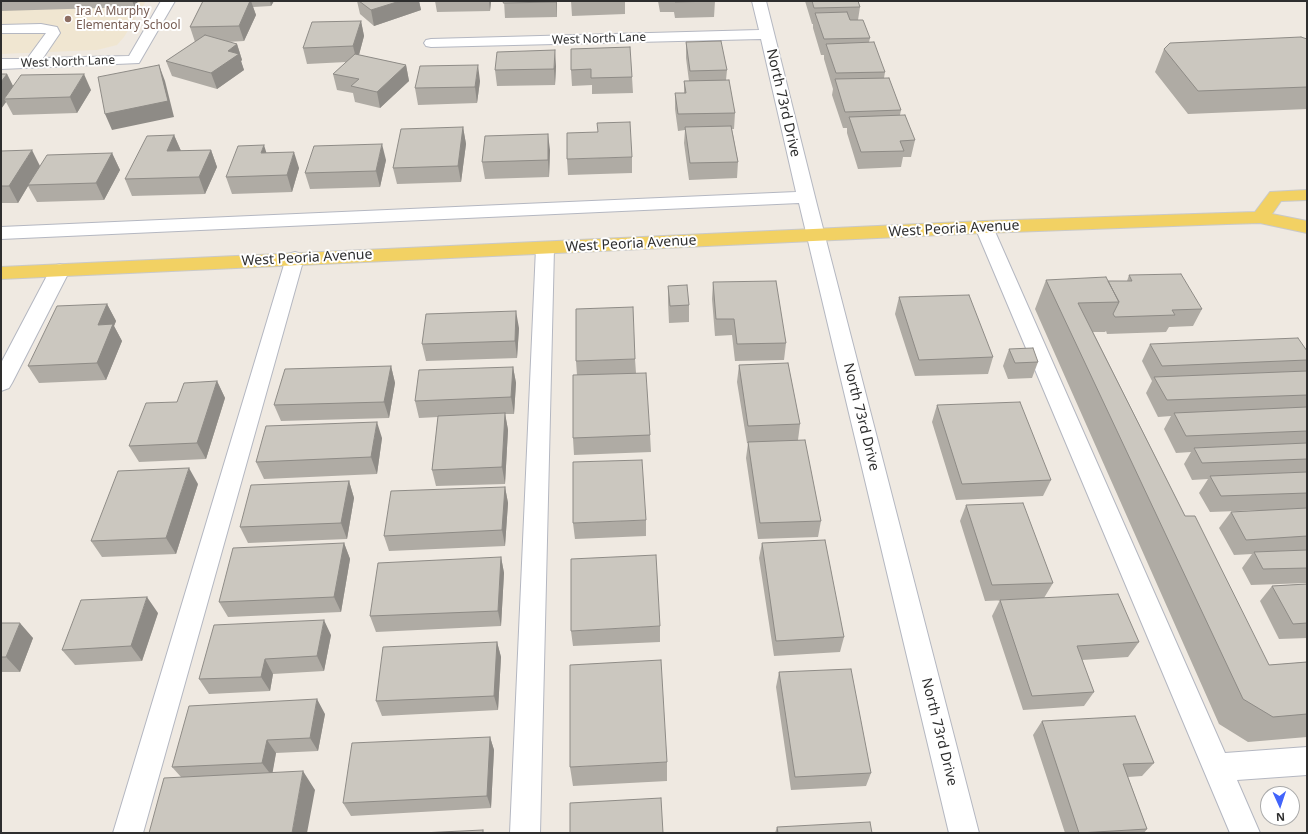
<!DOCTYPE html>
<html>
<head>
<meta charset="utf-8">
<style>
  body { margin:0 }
  #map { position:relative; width:1308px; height:834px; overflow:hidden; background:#efe9e1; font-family:"Noto Sans",sans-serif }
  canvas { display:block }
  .frame { position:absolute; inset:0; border:2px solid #2e2e2e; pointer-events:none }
  .north { position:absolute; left:1260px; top:786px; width:40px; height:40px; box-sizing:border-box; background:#fff; border:1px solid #ababab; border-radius:50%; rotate:177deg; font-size:11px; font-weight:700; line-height:16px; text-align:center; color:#2e2e2e }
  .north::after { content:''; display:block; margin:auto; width:14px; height:18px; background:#4264fb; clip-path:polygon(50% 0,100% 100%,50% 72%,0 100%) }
</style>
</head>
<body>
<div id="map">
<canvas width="1308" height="834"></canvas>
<div class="frame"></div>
<div class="north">N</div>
</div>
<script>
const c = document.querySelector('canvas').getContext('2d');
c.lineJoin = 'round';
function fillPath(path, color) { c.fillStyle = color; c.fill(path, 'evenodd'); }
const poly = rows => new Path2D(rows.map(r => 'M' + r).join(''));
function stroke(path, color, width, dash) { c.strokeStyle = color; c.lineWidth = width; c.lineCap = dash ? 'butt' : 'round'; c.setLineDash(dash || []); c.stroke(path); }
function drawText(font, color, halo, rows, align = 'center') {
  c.font = font + ' "Noto Sans",sans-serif'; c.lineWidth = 4; c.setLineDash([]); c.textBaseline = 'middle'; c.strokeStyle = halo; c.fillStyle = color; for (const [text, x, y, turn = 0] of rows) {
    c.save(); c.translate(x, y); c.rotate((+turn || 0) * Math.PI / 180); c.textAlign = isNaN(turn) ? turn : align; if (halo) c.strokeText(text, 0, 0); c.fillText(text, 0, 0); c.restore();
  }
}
const education = poly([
  [1,1,146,1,124,37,117,45,97,50,1,54]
]);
const minor = poly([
  [161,1,175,1,139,63,1,69,1,59,27,59,46,33,1,33,1,25,41,24,57,27,60,33,43,58,129,56,161,1],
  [752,1,766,1,817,205,979,833,949,833,799,203,1,239,1,227,796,192,761,39,431,47,426,46,424,43,426,40,431,39,759,30,752,1],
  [984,221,990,223,993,227,1225,753,1307,747,1307,775,1237,780,1260,833,1230,833,975,227,978,223,984,221],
  [545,242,552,244,554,248,540,833,510,833,536,248,538,244,545,242],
  [295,252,302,254,304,258,143,833,113,833,286,258,288,254,295,252],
  [60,264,67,266,70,270,12,383,9,388,1,391,1,363,50,270,53,266,60,264]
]);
const major = poly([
  [1307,190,1307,200,1281,201,1272,214,1307,221,1307,233,1260,223,1227,224,984,233,1,279,1,267,984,221,1255,212,1270,192,1307,190]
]);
const wall = poly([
  [1,1,138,1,135,7,1,11],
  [203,1,274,1,271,6,253,7,256,15,244,41,227,42,237,44,242,60,241,61,244,70,217,89,172,76,166,61,195,42,190,27],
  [357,1,419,1,421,10,374,26,360,14],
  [435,1,491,1,490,11,437,12],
  [504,1,557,1,557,17,505,18],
  [571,1,625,1,625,14,572,16],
  [658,1,715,1,714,17,675,18,674,12,660,12],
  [805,1,858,1,860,7,858,20,870,38,869,42,885,72,884,78,901,110,900,115,915,140,911,157,903,157,901,167,858,169,847,133,847,128,843,128,832,95,833,89,824,59,824,55,821,55,813,28,813,24,812,24],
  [361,21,364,36,359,55,406,65,409,81,380,108,355,102,353,93,337,90,333,74,346,62,307,64,303,48],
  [1307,39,1307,109,1188,114,1155,72,1164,49],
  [686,42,727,70,726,80,735,113,734,129,732,129,738,162,737,178,689,180,684,143,685,130,678,131,675,109,675,93,684,93,684,81,689,81,686,58],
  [571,49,632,77,633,93,592,94,592,85,572,86,571,70],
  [556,66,555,85,497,86,495,70],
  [1,74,7,74,13,86,91,90,77,113,13,115,6,102,1,109],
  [480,81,477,103,418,105,415,88],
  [463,127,466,144,461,182,397,184,393,168],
  [174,135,181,151,211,150,217,167,205,194,132,196,125,179],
  [550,150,549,177,485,179,482,162],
  [1,151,40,166,112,153,120,170,104,200,37,202,28,186,18,203,1,203],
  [267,153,299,168,292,192,232,194,226,177],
  [632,157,632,173,568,175,567,159],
  [386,160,380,187,310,189,305,173],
  [1129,275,1202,309,1193,326,1169,327,1166,332,1107,334,1106,331,1105,332,1093,332,1185,516,1269,665,1307,662,1307,737,1248,742,1219,724,1035,309,1046,280,1108,281,1127,281],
  [713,282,786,343,784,360,735,361,732,335,715,336,712,299],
  [668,286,689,305,689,322,669,323,668,302],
  [899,297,993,357,988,374,915,376,895,314],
  [107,304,116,321,114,326,122,341,106,380,39,383,28,366],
  [519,328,517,358,426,361,422,344],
  [1150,344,1307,351,1307,369,1306,371,1307,371,1307,583,1251,585,1242,568,1252,554,1234,555,1219,528,1231,512,1264,510,1210,512,1199,493,1208,479,1192,480,1184,464,1191,452,1176,453,1164,429,1171,416,1158,417,1146,393,1152,381,1142,361],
  [1009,349,1038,362,1032,378,1008,379,1003,366],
  [635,359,636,373,650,435,651,452,574,455,573,438,577,375,576,361],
  [739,365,800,424,798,440,821,521,818,537,758,539,746,458,748,443,747,443,737,382],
  [391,366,395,383,389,418,281,421,274,405],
  [513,367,516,383,514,414,505,414,508,430,505,484,436,486,432,470,438,417,419,418,415,401],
  [217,381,225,398,206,459,139,462,129,446,177,402],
  [937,405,1051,480,1043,496,956,500,932,422],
  [382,438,377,474,264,479,256,462],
  [349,481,354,498,347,539,248,543,240,527],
  [198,484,176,554,102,557,91,541],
  [505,487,508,503,505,546,389,551,384,536],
  [966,505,1053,583,1044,598,1139,642,1128,657,1082,660,1094,692,1084,706,1023,710,992,616,1000,600,1031,599,985,601,960,521],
  [646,520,646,536,575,539,573,523],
  [344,543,350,559,341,612,228,617,219,602],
  [762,543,844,637,840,652,774,656,759,558],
  [501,557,504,573,501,626,376,632,370,616],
  [1307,584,1307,638,1279,639,1260,601,1272,586],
  [158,613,142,661,75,665,62,650],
  [1,623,33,638,20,672,1,672],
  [660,626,660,642,573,646,571,631],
  [331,635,324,671,273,674,270,691,209,694,199,679],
  [497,642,501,657,498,710,382,716,376,701],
  [779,672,871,773,866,786,791,790,776,687],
  [325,714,318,751,276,753,272,773,315,790,181,777,172,767],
  [1042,721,1154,763,1142,776,1128,777,1147,829,1144,833,1065,833,1033,735],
  [490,737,494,750,491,808,351,816,343,803],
  [667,762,667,781,573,786,570,767],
  [777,827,872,833,775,833]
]);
const shadedWall = poly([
  [132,1,138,1,135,7],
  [250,1,251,1,256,15,244,41,239,26],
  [270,1,274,1,271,6],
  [400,1,419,1,421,10,374,26,371,10],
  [489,1,491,1,490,11],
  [556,1,557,1,557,17],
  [361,21,364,36,357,62,353,46],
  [237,44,242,60,241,61,244,70,217,89,211,73,228,51],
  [555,50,556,66,555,85,554,69],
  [159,65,165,81,174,117,112,130,105,114],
  [406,65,409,81,380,108,377,92],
  [478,65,480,81,477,103,475,87],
  [7,74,15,90,4,99,6,102,1,109,1,82],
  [84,74,91,90,77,113,70,97],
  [463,127,466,144,461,182,458,166],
  [548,134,550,150,549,177,548,160],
  [174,135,181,151,167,151],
  [382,144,386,160,380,187,376,171],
  [264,145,269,161,261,153],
  [32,150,40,166,18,203,9,186],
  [211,150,217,167,205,194,199,177],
  [294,152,299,168,292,192,287,175],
  [112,153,120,170,104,200,96,183],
  [107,304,116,321,114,326,122,341,106,380,97,363,98,325],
  [516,311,519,328,517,358,515,341],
  [391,366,395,383,389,418,384,402],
  [513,367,516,383,514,414,511,397],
  [217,381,225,398,206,459,197,443],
  [505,413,508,430,505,484,502,467],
  [377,422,382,438,377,474,371,457],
  [189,468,198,484,176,554,166,538],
  [349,481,354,498,347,539,341,523],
  [505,487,508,503,505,546,502,530],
  [344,543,350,559,341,612,334,597],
  [501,557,504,573,501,626,498,611],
  [147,597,158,613,142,661,131,646],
  [324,620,331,635,324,671,317,656],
  [20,623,33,638,20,672,6,657],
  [497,642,501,657,498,710,494,696],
  [265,659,273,674,270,691,261,677],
  [317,699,325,714,318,751,310,738],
  [490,737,494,750,491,808,487,796],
  [267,740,276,753,272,776,262,763],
  [303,771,315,790,307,833,292,833]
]);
const building = poly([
  [203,1,250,1,239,26,190,27,203,1],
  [359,1,400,1,371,10,359,1],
  [504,1,556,1,556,2,503,3,504,1],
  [675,1,715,1,675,2,675,1],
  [812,1,858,1,860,7,814,8,812,1],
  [847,12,850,20,863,20,870,38,824,39,815,13,847,12],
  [361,21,353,46,303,48,312,22,361,21],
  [205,35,237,44,228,51,239,54,211,73,166,61,205,35],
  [1301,37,1307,39,1307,87,1198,91,1164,49,1170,43,1301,37],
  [721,41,727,70,690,71,686,42,721,41],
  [874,42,885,72,836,73,826,44,874,42],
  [630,47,632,77,591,78,591,69,571,70,571,49,630,47],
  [555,50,554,69,495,70,497,52,555,50],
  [355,54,406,65,377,92,351,86,359,79,333,74,355,54],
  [159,65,168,101,105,114,98,77,159,65],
  [478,65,475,87,415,88,420,66,478,65],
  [1,74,7,74,1,82,1,74],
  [84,74,70,97,4,99,21,75,84,74],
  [889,78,901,110,845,112,835,79,889,78],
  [729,80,735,113,678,114,675,93,686,93,684,81,729,80],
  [905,115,915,140,900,141,904,151,861,152,849,117,905,115],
  [630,122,632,157,567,159,567,133,598,132,597,123,630,122],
  [731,126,738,162,690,163,685,127,731,126],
  [463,127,458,166,393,168,401,129,463,127],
  [548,134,548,160,482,162,485,136,548,134],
  [174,135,167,151,211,150,199,177,125,179,147,136,174,135],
  [382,144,376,171,305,173,314,146,382,144],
  [264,145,261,153,294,152,287,175,226,177,238,146,264,145],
  [32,150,9,186,1,186,1,151,32,150],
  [112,153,96,183,28,185,47,155,112,153],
  [1181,274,1202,309,1172,310,1175,315,1115,317,1113,314,1119,302,1108,281,1132,281,1129,275,1181,274],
  [1106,277,1119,302,1078,303,1185,516,1195,516,1269,665,1307,662,1307,714,1273,717,1243,699,1046,280,1106,277],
  [776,281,786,343,737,344,734,319,716,319,713,282,776,281],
  [687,285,689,305,670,306,668,286,687,285],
  [969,295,993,357,919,360,899,297,969,295],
  [107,304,98,325,113,324,97,363,28,366,57,306,107,304],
  [633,307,635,359,576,361,576,309,633,307],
  [516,311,515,341,422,344,426,314,516,311],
  [1298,338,1307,351,1307,360,1162,366,1150,344,1298,338],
  [1033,348,1038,362,1015,363,1009,349,1033,348],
  [788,363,800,424,748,426,739,365,788,363],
  [391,366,384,402,274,405,285,369,391,366],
  [513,367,511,397,415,401,419,370,513,367],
  [1307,371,1307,395,1167,400,1154,377,1307,371],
  [646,373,650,435,573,438,573,375,646,373],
  [217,381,197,443,129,446,146,403,177,402,184,383,217,381],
  [1020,402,1051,480,962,484,937,405,1020,402],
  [1307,407,1307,431,1186,436,1174,413,1307,407],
  [505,413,502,467,432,470,438,416,505,413],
  [377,422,371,457,256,462,266,426,377,422],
  [805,440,821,521,760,523,748,442,805,440],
  [1307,443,1307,459,1202,463,1194,448,1307,443],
  [642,460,646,520,573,523,573,462,642,460],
  [189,468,166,538,91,541,118,471,189,468],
  [1307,472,1307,493,1221,496,1210,476,1307,472],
  [349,481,341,523,240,527,251,485,349,481],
  [505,487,502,530,384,536,391,491,505,487],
  [1023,503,1053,583,992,585,966,505,1023,503],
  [1307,508,1307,536,1246,540,1231,512,1307,508],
  [825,540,844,637,776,641,762,543,825,540],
  [344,543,334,597,219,602,233,548,344,543],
  [1307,550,1307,568,1263,569,1254,552,1307,550],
  [656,555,660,626,571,631,571,559,656,555],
  [501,557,498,611,370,616,378,563,501,557],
  [1307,584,1307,623,1293,624,1272,586,1307,584],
  [1118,594,1139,642,1077,646,1094,692,1032,696,1000,600,1118,594],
  [147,597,131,646,62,650,81,600,147,597],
  [324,620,317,656,265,659,261,677,199,679,214,625,324,620],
  [1,623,20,623,6,657,1,657,1,623],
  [497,642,494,696,376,701,383,647,497,642],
  [661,660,667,762,570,767,570,665,661,660],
  [851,669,871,773,795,777,779,672,851,669],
  [317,699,310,738,267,740,262,763,172,767,189,706,317,699],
  [1135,716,1154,763,1123,764,1147,829,1079,833,1042,721,1135,716],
  [490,737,487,796,343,803,352,743,490,737],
  [303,771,292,833,149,833,164,778,303,771],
  [661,798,663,833,570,833,570,803,661,798],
  [870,822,872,833,778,833,777,827,870,822],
  [483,830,483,833,421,833,483,830]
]);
const markers = [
  [68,19,4,"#8d6e63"]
];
const farEducationnames = [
  ["Ira A Murphy",76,12],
  ["Elementary School",76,26]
];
const farStreetnames = [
  ["West North Lane",599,39,-2],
  ["West North Lane",68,62,-2]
];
const streetNames = [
  ["North 73rd Drive",783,103,77],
  ["West Peoria Avenue",954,229,-3],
  ["West Peoria Avenue",631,244,-3],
  ["West Peoria Avenue",307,258,-3],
  ["North 73rd Drive",861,417,76],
  ["North 73rd Drive",939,732,76]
];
fillPath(education, '#f0e6d1');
stroke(minor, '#b4b7c1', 2);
stroke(major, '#c9c9c9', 2);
fillPath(minor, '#fff');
fillPath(major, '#f2d163');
fillPath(wall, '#afaba4');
fillPath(shadedWall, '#8e8b86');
fillPath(building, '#cbc7bf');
stroke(building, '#8e8b86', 1);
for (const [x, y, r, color] of markers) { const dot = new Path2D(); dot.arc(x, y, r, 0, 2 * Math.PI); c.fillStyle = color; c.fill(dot); stroke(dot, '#fff', 1.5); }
drawText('12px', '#785e54', '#fff', farEducationnames, 'left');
drawText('12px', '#2e2e2e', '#fff', farStreetnames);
drawText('14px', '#2e2e2e', '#fff', streetNames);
</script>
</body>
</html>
